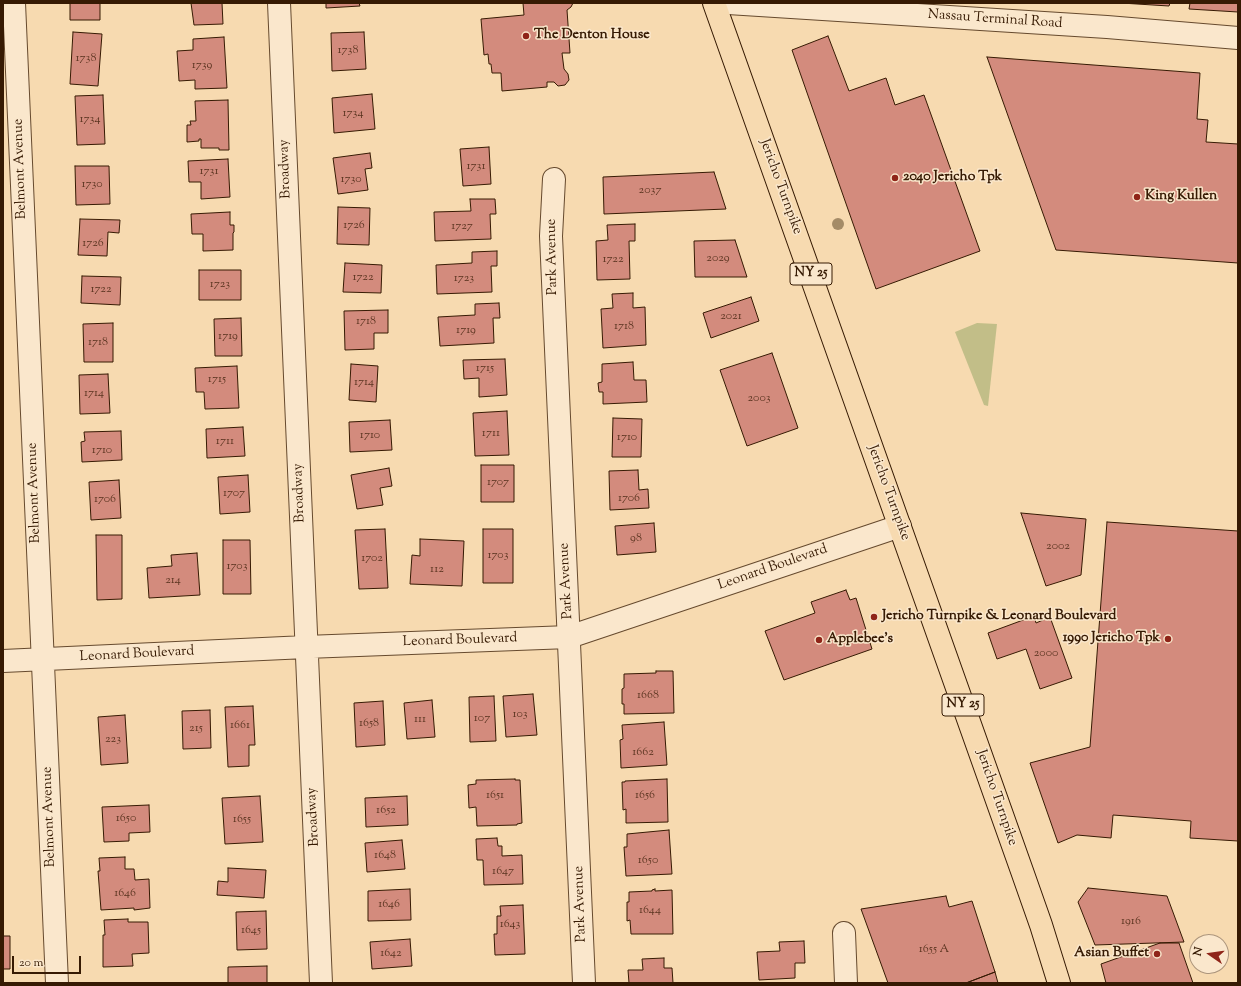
<!DOCTYPE html>
<html>
<head>
<meta charset="utf-8">
<style>
  body { margin:0 }
  #map { position:relative; width:1241px; height:986px; overflow:hidden; background:#f7dab0; font-family:"Sorts Mill Goudy",serif }
  canvas { display:block }
  .frame { position:absolute; inset:0; border:4px solid #361a03; pointer-events:none }
  .north { position:absolute; left:1189px; top:934px; width:40px; height:40px; box-sizing:border-box; background:#fae7cc; border:1px solid #ac957c; border-radius:50%; rotate:283deg; font-size:11px; font-weight:700; line-height:16px; text-align:center; color:#361a03 }
  .north::after { content:''; display:block; margin:auto; width:14px; height:18px; background:#8f2418; clip-path:polygon(50% 0,100% 100%,50% 72%,0 100%) }
  .scale { position:absolute; left:12px; top:956px; width:69px; height:18px; box-sizing:border-box; border:2px solid #361a03; border-top:0; padding-left:5px; font-size:12px; line-height:14px; white-space:nowrap; color:#361a03; -webkit-text-stroke:3px #fae7cc; paint-order:stroke }
</style>
</head>
<body>
<div id="map">
<canvas width="1241" height="986"></canvas>
<div class="frame"></div>
<div class="north">N</div>
<div class="scale">20 m</div>
</div>
<script>
const c = document.querySelector('canvas').getContext('2d');
c.lineJoin = 'round';
function fillPath(path, color) { c.fillStyle = color; c.fill(path, 'evenodd'); }
const poly = rows => new Path2D(rows.map(r => 'M' + r).join(''));
function stroke(path, color, width, dash) { c.strokeStyle = color; c.lineWidth = width; c.lineCap = dash ? 'butt' : 'round'; c.setLineDash(dash || []); c.stroke(path); }
function drawText(font, color, halo, rows, align = 'center') {
  c.font = font + ' "Sorts Mill Goudy",serif'; c.lineWidth = 3; c.setLineDash([]); c.textBaseline = 'middle'; c.strokeStyle = halo; c.fillStyle = color; for (const [text, x, y, turn = 0] of rows) {
    c.save(); c.translate(x, y); c.rotate((+turn || 0) * Math.PI / 180); c.textAlign = isNaN(turn) ? turn : align; if (halo) c.strokeText(text, 0, 0); c.fillText(text, 0, 0); c.restore();
  }
}
const green = poly([
  [977,323,997,324,988,406,984,405,955,332]
]);
const building = poly([
  [70,3,100,3,100,20,70,20,70,3],
  [191,3,222,3,223,24,194,25,191,3],
  [326,3,359,3,360,6,326,8,326,3],
  [523,3,573,3,571,7,567,10,570,53,562,53,564,69,568,74,569,80,565,85,558,86,554,82,547,82,547,87,502,91,501,73,492,73,491,64,489,64,488,54,484,55,481,19,524,15,523,3],
  [1121,3,1170,3,1169,6,1121,3],
  [1190,3,1238,3,1238,12,1189,9,1190,3],
  [73,32,102,34,98,86,70,84,73,32],
  [364,32,366,69,332,71,331,33,364,32],
  [828,36,849,91,886,78,895,105,924,95,980,251,876,289,792,50,828,36],
  [224,37,227,88,195,89,195,80,179,81,177,51,193,50,193,39,224,37],
  [987,57,1200,73,1197,119,1208,120,1206,142,1238,144,1238,263,1056,250,987,57],
  [372,94,375,129,334,133,332,98,372,94],
  [103,95,105,144,77,145,75,96,103,95],
  [228,100,229,150,219,150,219,148,201,148,201,139,199,139,199,141,187,142,187,125,191,125,190,121,196,121,195,101,228,100],
  [489,147,491,184,463,186,460,149,489,147],
  [370,153,372,168,365,169,368,190,338,194,333,158,370,153],
  [228,159,230,197,201,199,201,182,189,182,188,161,228,159],
  [75,166,109,166,110,204,76,205,75,166],
  [714,172,726,209,604,214,603,177,714,172],
  [470,199,495,199,496,214,490,214,491,239,435,241,434,212,471,211,470,199],
  [338,207,370,208,369,245,337,244,338,207],
  [230,212,230,225,234,225,234,232,233,233,233,250,203,251,203,234,192,234,191,214,230,212],
  [80,219,120,220,119,233,108,232,107,256,78,255,80,219],
  [635,224,635,241,629,241,630,279,597,280,596,241,608,240,607,225,635,224],
  [735,240,747,277,695,277,694,241,735,240],
  [497,251,497,266,491,266,492,292,437,294,436,265,472,263,472,252,497,251],
  [345,263,382,265,381,293,343,292,345,263],
  [199,270,241,270,241,300,199,300,199,270],
  [82,276,121,277,120,305,81,303,82,276],
  [633,293,633,308,645,307,646,345,603,348,601,309,613,308,612,294,633,293],
  [751,297,759,321,711,338,703,313,751,297],
  [499,303,500,318,493,318,494,343,440,346,438,317,475,315,475,304,499,303],
  [388,310,388,333,374,333,374,349,345,350,344,311,388,310],
  [241,318,242,356,215,356,214,319,241,318],
  [113,323,113,362,84,362,83,324,113,323],
  [772,353,798,428,747,446,720,370,772,353],
  [505,359,507,395,479,397,479,378,464,379,463,360,505,359],
  [633,362,634,380,646,380,647,402,603,404,603,392,599,392,598,383,602,382,602,364,633,362],
  [351,364,378,366,376,402,349,400,351,364],
  [237,366,239,408,205,409,204,392,196,392,195,368,237,366],
  [108,374,110,413,80,414,79,375,108,374],
  [507,411,509,455,475,456,473,413,507,411],
  [613,418,642,419,641,457,612,457,613,418],
  [390,420,392,450,350,452,349,422,390,420],
  [243,427,245,456,207,458,206,429,243,427],
  [121,431,122,460,82,462,81,442,85,441,84,432,121,431],
  [481,465,514,465,514,502,481,502,481,465],
  [389,468,392,486,380,488,383,505,357,509,351,475,389,468],
  [638,470,639,490,648,489,649,508,610,510,609,471,638,470],
  [248,475,250,512,220,514,218,477,248,475],
  [119,480,121,518,91,520,89,482,119,480],
  [1021,513,1086,519,1081,575,1046,586,1021,513],
  [1107,522,1238,531,1238,841,1190,838,1191,821,1113,815,1111,838,1077,835,1058,843,1030,763,1090,747,1107,522],
  [654,523,656,552,617,555,615,526,654,523],
  [385,529,388,588,359,589,355,530,385,529],
  [483,529,513,529,513,583,483,583,483,529],
  [96,535,122,535,122,599,97,600,96,535],
  [420,539,464,541,462,586,410,584,412,555,420,556,420,539],
  [223,540,250,540,251,594,223,594,223,540],
  [197,553,200,595,149,598,147,568,172,566,171,555,197,553],
  [846,590,850,600,856,598,872,649,784,680,765,631,815,613,811,602,846,590],
  [1034,616,1036,623,1050,617,1072,678,1040,689,1026,649,997,659,988,633,1034,616],
  [656,671,673,671,674,713,624,714,624,704,622,704,622,689,624,688,624,674,656,673,656,671],
  [533,694,537,735,506,737,503,696,533,694],
  [494,696,496,741,470,742,469,697,494,696],
  [432,700,435,737,407,739,404,703,432,700],
  [383,701,385,745,356,747,354,703,383,701],
  [253,706,255,745,249,745,249,766,228,767,225,707,253,706],
  [210,710,211,748,183,749,182,711,210,710],
  [125,715,128,763,101,765,98,717,125,715],
  [664,722,667,765,621,768,620,740,623,739,622,725,664,722],
  [515,779,515,780,520,780,522,823,517,824,517,825,477,826,476,807,469,808,468,785,476,784,476,780,515,779],
  [667,779,668,822,626,823,626,809,623,810,622,782,625,782,625,781,667,779],
  [260,796,263,842,225,844,222,798,260,796],
  [407,796,408,825,366,827,365,798,407,796],
  [149,805,150,832,129,833,129,841,104,842,102,807,149,805],
  [669,830,672,874,626,876,624,847,627,847,627,834,669,830],
  [497,838,498,846,502,846,502,856,522,855,523,884,484,885,483,860,477,860,476,839,497,838],
  [402,840,405,869,367,872,365,843,402,840],
  [125,857,125,869,134,869,135,880,149,879,150,908,134,910,134,908,101,910,98,871,100,871,99,858,125,857],
  [228,868,266,870,264,898,217,895,218,881,228,882,228,868],
  [1088,888,1167,896,1184,942,1095,945,1078,902,1088,888],
  [410,889,411,920,368,921,368,891,410,889],
  [655,889,655,891,672,890,673,934,631,934,630,920,627,921,627,902,629,902,629,892,652,891,652,890,655,889],
  [946,896,949,907,972,901,995,972,966,983,888,983,861,909,946,896],
  [523,905,525,954,495,955,494,934,497,934,497,916,501,916,500,906,523,905],
  [266,911,267,949,237,950,236,912,266,911],
  [128,919,128,922,148,922,149,953,132,954,133,966,103,967,103,935,105,935,104,920,128,919],
  [3,936,10,936,10,969,3,969,3,936],
  [410,939,412,966,372,969,370,942,410,939],
  [804,941,805,963,795,963,795,978,759,980,757,952,780,951,779,942,804,941],
  [1160,943,1179,943,1193,983,1106,983,1101,964,1160,943],
  [664,958,664,968,672,968,673,983,629,983,628,970,643,970,642,959,664,958],
  [267,966,267,983,228,983,228,967,267,966],
  [995,972,998,983,966,983,995,972]
]);
const minor = poly([
  [14,3,57,983],
  [279,3,321,983],
  [728,3,1107,27,1238,38],
  [554,179,551,236,584,983],
  [3,661,306,647,569,637,900,526],
  [844,933,846,983]
]);
const major = poly([
  [714,3,1022,871,1041,925,1059,983]
]);
const trees = [
  [838,224]
];
const markers = [
  [526,36,4,"#8f2418"],
  [895,178,4,"#8f2418"],
  [1137,197,4,"#8f2418"],
  [874,617,4,"#8f2418"],
  [1168,639,4,"#8f2418"],
  [819,640,4,"#8f2418"],
  [1157,954,4,"#8f2418"]
];
const numberNames = [
  ["1738",348,51],
  ["1738",86,59],
  ["1739",202,66],
  ["1734",353,114],
  ["1734",90,120],
  ["1731",476,167],
  ["1731",209,172],
  ["1730",351,180],
  ["1730",92,185],
  ["2037",650,191],
  ["1726",354,226],
  ["1727",462,227],
  ["1726",93,244],
  ["2029",718,259],
  ["1722",613,260],
  ["1722",363,278],
  ["1723",464,279],
  ["1723",220,285],
  ["1722",101,290],
  ["2021",731,317],
  ["1718",366,322],
  ["1718",624,327],
  ["1719",466,331],
  ["1719",228,337],
  ["1718",98,343],
  ["1715",485,369],
  ["1715",217,380],
  ["1714",364,383],
  ["1714",94,394],
  ["2003",759,399],
  ["1711",491,434],
  ["1710",370,436],
  ["1710",627,438],
  ["1711",225,442],
  ["1710",102,451],
  ["1707",498,483],
  ["1707",234,494],
  ["1706",629,499],
  ["1706",105,500],
  ["98",636,539],
  ["2002",1058,547],
  ["1703",498,556],
  ["1702",372,559],
  ["1703",237,567],
  ["112",437,570],
  ["214",173,581],
  ["2000",1046,654],
  ["1668",648,696],
  ["103",520,715],
  ["107",482,719],
  ["111",420,720],
  ["1658",369,724],
  ["1661",240,726],
  ["215",196,729],
  ["223",113,740],
  ["1662",643,753],
  ["1651",495,796],
  ["1656",645,796],
  ["1652",386,811],
  ["1650",126,819],
  ["1655",242,820],
  ["1648",385,856],
  ["1650",648,861],
  ["1647",503,872],
  ["1646",125,894],
  ["1646",389,905],
  ["1644",650,911],
  ["1916",1131,922],
  ["1643",510,925],
  ["1645",251,931],
  ["1655 A",934,950],
  ["1642",391,954]
];
const shields = [
  [811,274,42],
  [963,705,42]
];
const shieldNames = [
  ["NY 25",811,274],
  ["NY 25",963,705]
];
const streetNames = [
  ["Nassau Terminal Road",995,20,4],
  ["Belmont Avenue",21,169,-92],
  ["Broadway",286,169,-92],
  ["Jericho Turnpike",780,187,70],
  ["Park Avenue",553,257,-91],
  ["Belmont Avenue",35,493,-92],
  ["Broadway",300,493,-92],
  ["Jericho Turnpike",888,493,70],
  ["Leonard Boulevard",773,568,-19],
  ["Park Avenue",567,581,-93],
  ["Leonard Boulevard",460,641,-2],
  ["Leonard Boulevard",137,655,-3],
  ["Jericho Turnpike",996,798,71],
  ["Belmont Avenue",50,817,-92],
  ["Broadway",314,817,-93],
  ["Park Avenue",581,904,-92]
];
const poiNames = [
  ["The Denton House",534,36],
  ["2040 Jericho Tpk",903,178],
  ["King Kullen",1145,197],
  ["Jericho Turnpike & Leonard Boulevard",882,617],
  ["1990 Jericho Tpk",1160,639,"right"],
  ["Applebee's",827,640],
  ["Asian Buffet",1149,954,"right"]
];
fillPath(green, '#c2be88');
fillPath(building, '#d38b7d');
stroke(building, '#361a03', 1);
stroke(minor, '#664a2e', 24);
stroke(major, '#361a03', 24);
stroke(minor, '#fae7cc', 22);
stroke(major, '#f7dab0', 22);
c.fillStyle = '#a48b67';
for (const [x, y] of trees) { c.beginPath(); c.arc(x, y, 6, 0, 2 * Math.PI); c.fill(); }
for (const [x, y, r, color] of markers) { const dot = new Path2D(); dot.arc(x, y, r, 0, 2 * Math.PI); c.fillStyle = color; c.fill(dot); stroke(dot, '#fae7cc', 1.5); }
drawText('12px', '#5d3622', null, numberNames);
for (const [x, y, w] of shields) { const box = new Path2D(); box.roundRect(x - w / 2, y - 11, w, 22, 3); c.fillStyle = '#fae7cc'; c.fill(box); stroke(box, '#361a03', 1); }
drawText('bold 13px', '#361a03', null, shieldNames);
drawText('14px', '#361a03', '#fae7cc', streetNames);
drawText('bold 14px', '#361a03', '#fae7cc', poiNames, 'left');
</script>
</body>
</html>
